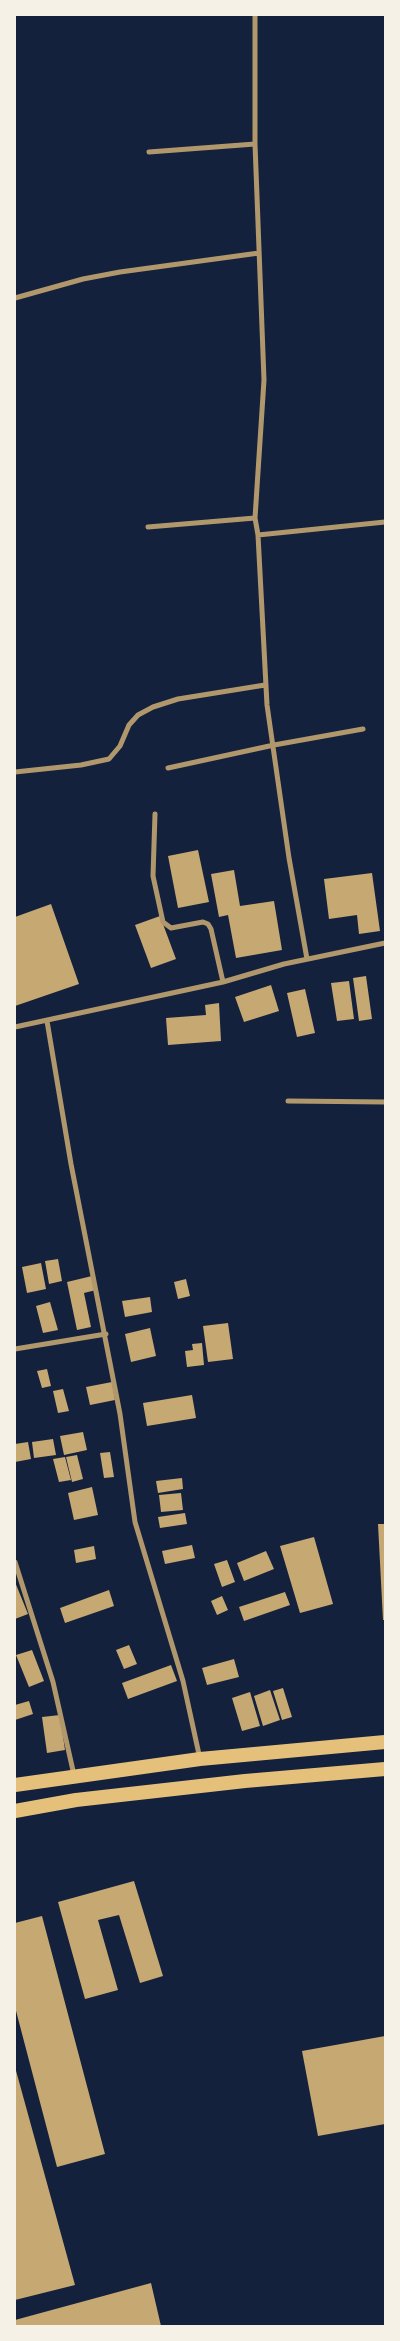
<!DOCTYPE html>
<html>
<head>
<meta charset="utf-8">
<style>
  body { margin:0 }
  #map { position:relative; width:400px; height:2341px; overflow:hidden; background:#14213d; font-family:"Source Serif 4",serif }
  canvas { display:block }
  .frame { position:absolute; inset:0; border:16px solid #f6f1e7; pointer-events:none }
</style>
</head>
<body>
<div id="map">
<canvas width="400" height="2341"></canvas>
<div class="frame"></div>
</div>
<script>
const c = document.querySelector('canvas').getContext('2d');
c.lineJoin = 'round';
function fillPath(path, color) { c.fillStyle = color; c.fill(path, 'evenodd'); }
const poly = rows => new Path2D(rows.map(r => 'M' + r).join(''));
function stroke(path, color, width, dash) { c.strokeStyle = color; c.lineWidth = width; c.lineCap = dash ? 'butt' : 'round'; c.setLineDash(dash || []); c.stroke(path); }
const building = poly([
  [198,850,209,902,178,908,168,856],
  [234,870,240,906,274,901,282,950,236,958,228,915,219,917,211,874],
  [372,873,380,931,359,934,357,915,329,919,324,879],
  [51,904,79,984,15,1006,15,917],
  [160,916,176,959,151,968,135,925],
  [366,976,372,1019,359,1021,353,978],
  [349,981,354,1019,337,1021,331,983],
  [271,985,279,1011,244,1022,235,997],
  [305,989,315,1033,297,1037,287,993],
  [219,1003,221,1041,168,1045,166,1018,206,1015,205,1005],
  [58,1259,62,1281,49,1284,45,1261],
  [41,1263,46,1289,27,1293,22,1267],
  [92,1276,96,1290,84,1293,91,1327,77,1330,67,1282],
  [186,1279,190,1296,178,1299,174,1282],
  [150,1297,152,1312,125,1317,122,1301],
  [50,1302,58,1330,43,1333,36,1306],
  [228,1323,233,1359,208,1362,203,1326],
  [150,1328,156,1356,131,1362,125,1334],
  [202,1343,204,1365,187,1367,185,1351,193,1350,192,1344],
  [47,1369,51,1386,42,1388,37,1371],
  [112,1382,115,1400,90,1405,86,1387],
  [63,1389,69,1411,58,1413,53,1391],
  [192,1395,196,1418,147,1426,143,1403],
  [83,1432,87,1450,64,1455,60,1436],
  [53,1439,56,1455,34,1458,32,1442],
  [28,1442,31,1459,15,1462,15,1444],
  [110,1452,114,1477,104,1478,100,1453],
  [77,1455,83,1479,72,1482,66,1457],
  [65,1457,71,1480,59,1482,53,1459],
  [182,1478,183,1489,158,1493,156,1481],
  [92,1487,98,1515,74,1520,68,1493],
  [181,1493,183,1510,161,1512,159,1495],
  [185,1513,187,1524,160,1528,158,1517],
  [378,1524,385,1524,385,1620,383,1620],
  [314,1537,333,1604,300,1613,280,1546],
  [192,1545,195,1558,165,1564,162,1551],
  [94,1546,96,1559,76,1563,74,1550],
  [266,1551,274,1569,244,1581,237,1563],
  [227,1560,235,1582,222,1587,214,1564],
  [15,1582,28,1614,15,1619],
  [109,1590,114,1606,65,1623,60,1608],
  [285,1592,290,1605,244,1621,239,1607],
  [222,1596,228,1610,217,1615,211,1601],
  [129,1645,137,1664,124,1669,116,1650],
  [32,1650,44,1681,29,1687,16,1655],
  [234,1659,239,1677,207,1685,202,1668],
  [171,1665,177,1681,128,1699,122,1683],
  [283,1688,292,1717,282,1720,273,1691],
  [270,1690,280,1720,263,1726,254,1696],
  [250,1692,260,1726,242,1731,232,1698],
  [29,1701,33,1714,15,1720,15,1705],
  [60,1715,65,1750,47,1753,42,1717],
  [134,1881,163,1976,140,1983,119,1915,98,1920,118,1990,85,1999,58,1902],
  [42,1916,105,2154,57,2167,15,2007,15,1923],
  [385,2036,385,2124,318,2136,302,2051],
  [15,2067,75,2285,15,2300],
  [151,2283,161,2326,15,2326,15,2320]
]);
const minor = poly([
  [255,15,255,144,264,380,255,518,258,535,267,705,289,858,307,959],
  [149,152,255,144],
  [15,298,83,279,120,272,259,253],
  [148,527,255,518],
  [258,535,385,522],
  [168,768,274,745,363,729],
  [15,772,81,765,109,759,120,746,129,725,138,715,153,707,178,699,265,685],
  [155,814,153,876,163,922,171,928,203,922,208,924,211,929,223,982],
  [47,1021,71,1164,120,1414,135,1522,183,1681,200,1759],
  [15,1027,223,982,284,964,385,943],
  [288,1101,385,1102],
  [15,1349,106,1334],
  [15,1562,53,1682,74,1775]
]);
const trunk = poly([
  [15,1785,200,1759,385,1742],
  [15,1811,76,1800,245,1781,385,1769]
]);
fillPath(building, '#c6a872');
stroke(minor, '#b1986c', 5);
stroke(trunk, '#e5c07b', 14);
</script>
</body>
</html>
